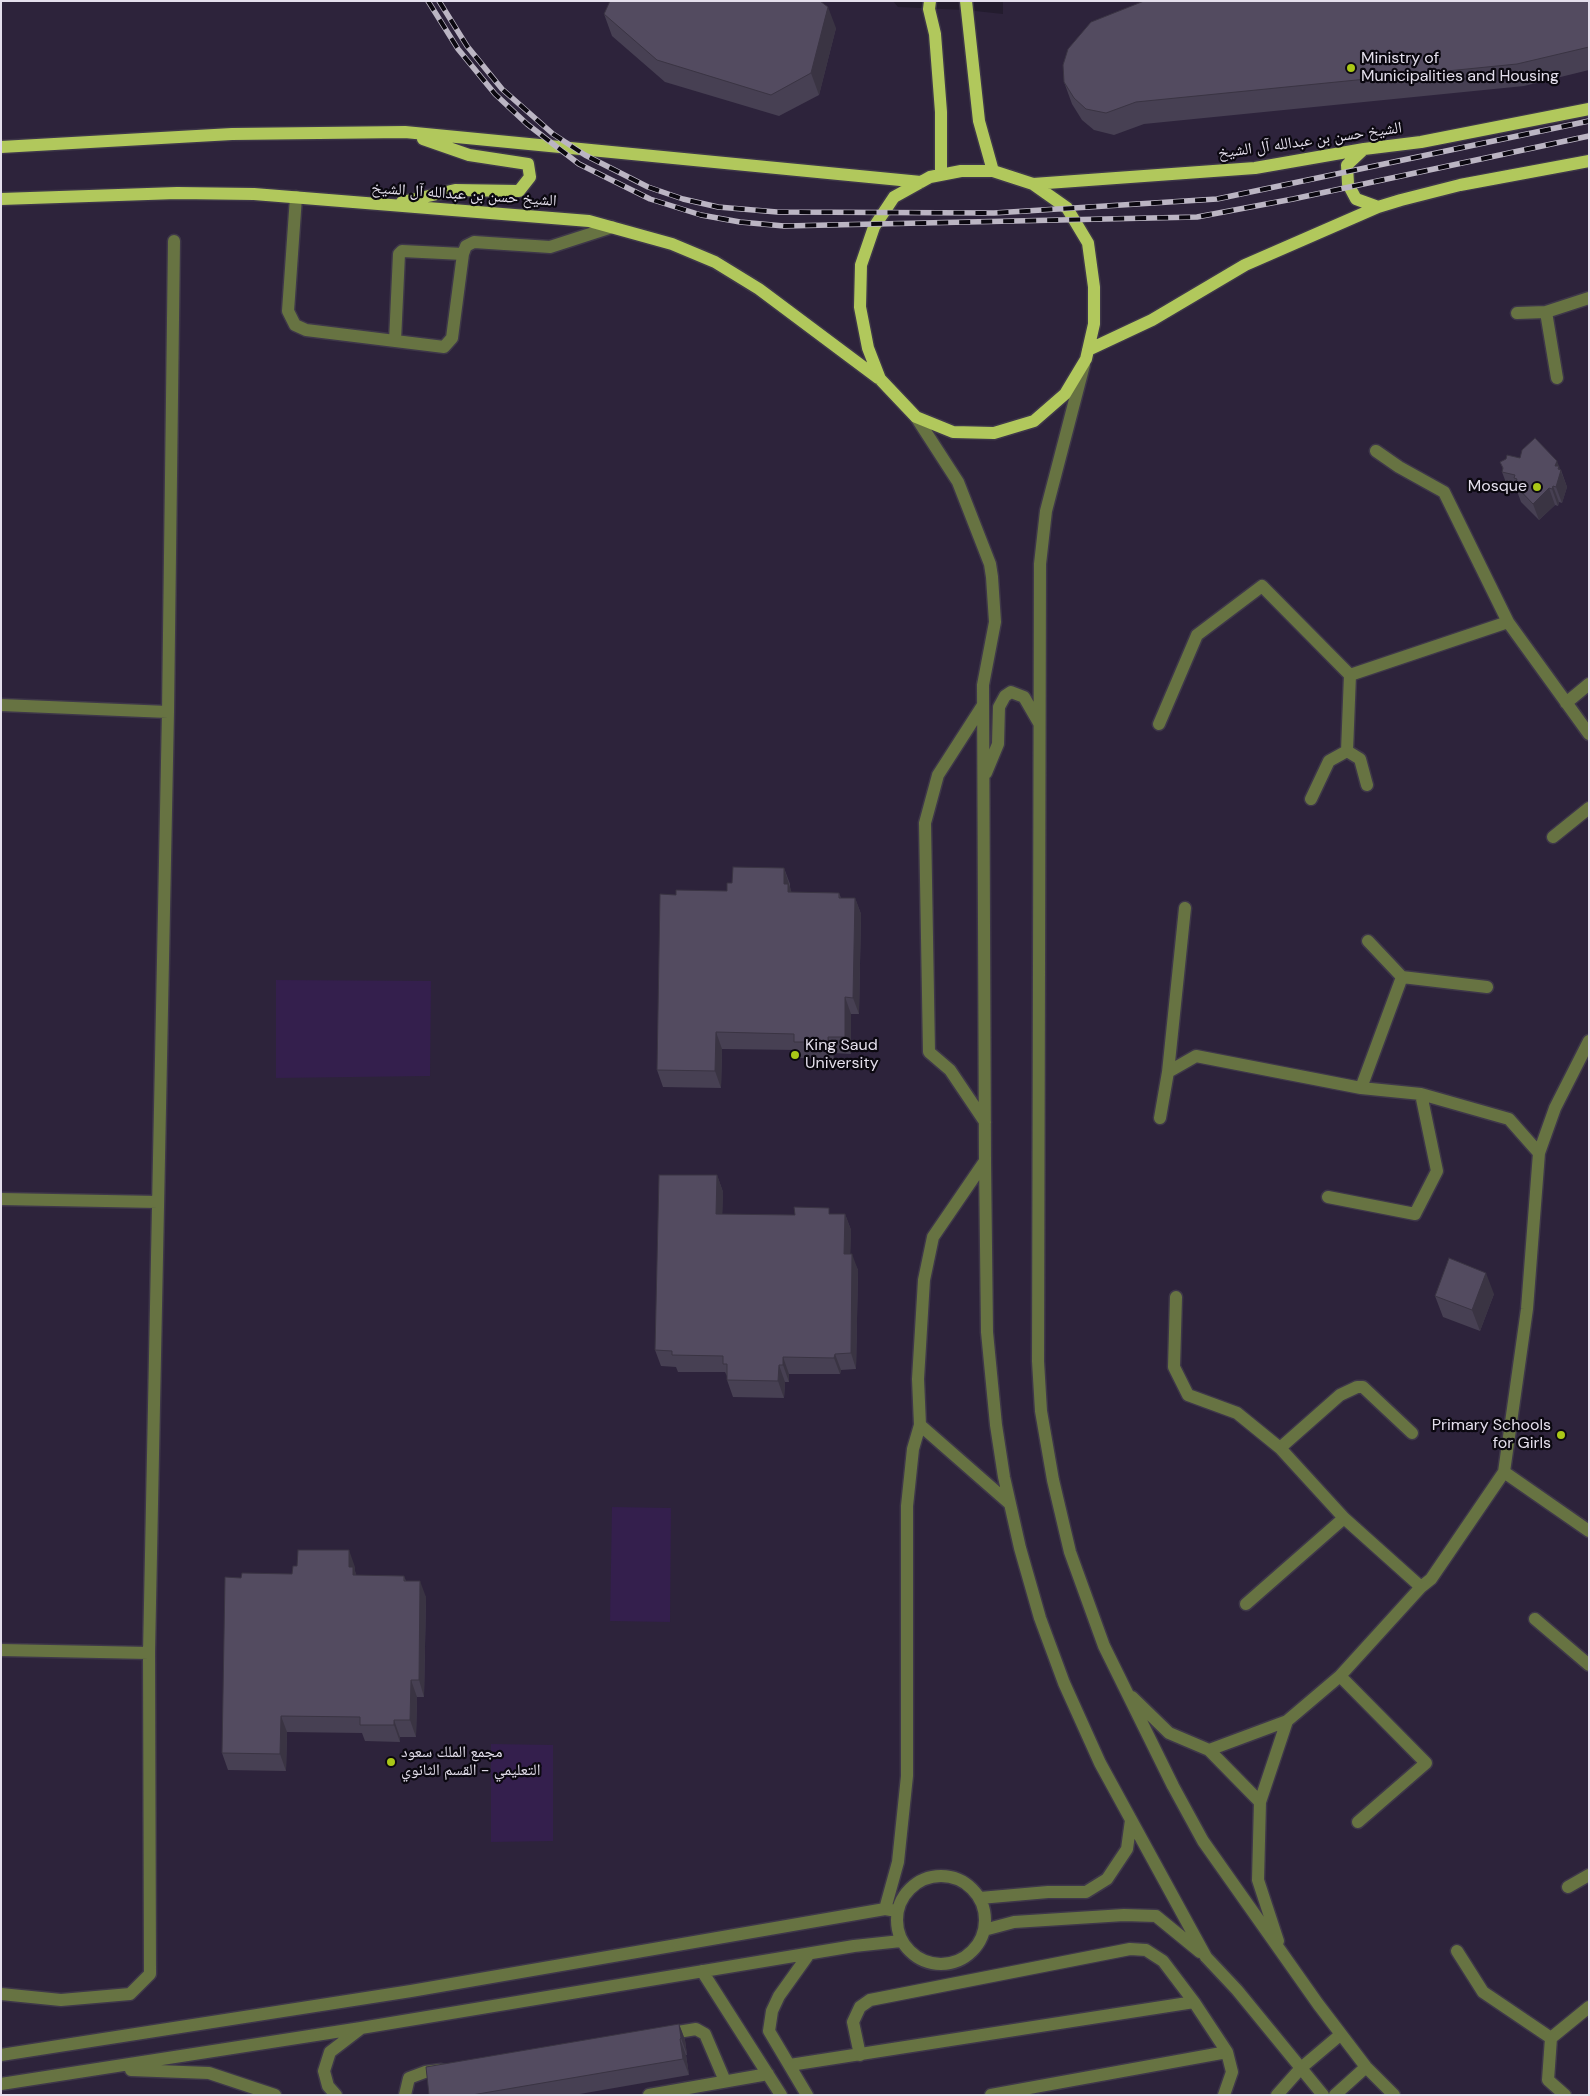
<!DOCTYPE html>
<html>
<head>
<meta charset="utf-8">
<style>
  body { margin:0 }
  #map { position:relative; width:1590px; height:2096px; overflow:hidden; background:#231c2e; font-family:"DM Sans",sans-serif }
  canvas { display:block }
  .frame { position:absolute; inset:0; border:2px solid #e4dfec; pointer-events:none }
</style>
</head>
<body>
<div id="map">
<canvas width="1590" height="2096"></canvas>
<div class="frame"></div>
</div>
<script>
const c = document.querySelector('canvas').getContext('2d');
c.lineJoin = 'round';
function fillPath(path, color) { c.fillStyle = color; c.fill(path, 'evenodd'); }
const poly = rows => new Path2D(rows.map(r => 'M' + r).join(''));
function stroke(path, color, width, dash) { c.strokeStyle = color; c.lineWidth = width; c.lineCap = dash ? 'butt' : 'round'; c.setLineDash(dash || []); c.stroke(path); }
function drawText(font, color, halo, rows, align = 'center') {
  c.font = font + ' "DM Sans","Noto Naskh Arabic",sans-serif'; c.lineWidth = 4.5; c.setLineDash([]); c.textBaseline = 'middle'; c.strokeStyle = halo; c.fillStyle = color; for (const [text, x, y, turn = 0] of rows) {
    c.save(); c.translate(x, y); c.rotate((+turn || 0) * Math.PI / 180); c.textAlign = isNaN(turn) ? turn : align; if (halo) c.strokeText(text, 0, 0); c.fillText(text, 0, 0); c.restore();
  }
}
const built = poly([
  [1,1,893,1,898,7,966,10,1003,14,1003,1,1589,1,1589,2095,1,2095]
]);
const green = poly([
  [276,980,431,981,430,1076,276,1078],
  [612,1507,671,1508,670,1622,610,1621],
  [491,1744,553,1745,553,1841,491,1842]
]);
const minor = poly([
  [296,197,288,311,295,325,306,330,444,347,452,338,463,254,466,246,474,242,550,247,612,227],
  [1546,312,1557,378],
  [1517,313,1546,312,1589,298],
  [395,341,399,254,402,251,463,254],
  [1084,365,1046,511,1040,564,1038,1361,1041,1411,1053,1480,1070,1552,1104,1646,1173,1786,1203,1841,1318,2004,1366,2067,1394,2095],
  [916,417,958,482,990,564,992,577,995,622,983,685,985,1161,987,1332,996,1425,1004,1477,1020,1548,1040,1618,1064,1683,1100,1763,1206,1957,1237,1990,1323,2095],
  [1376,451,1399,467,1444,492,1508,622,1589,734],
  [1350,675,1508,622],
  [1566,703,1589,684],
  [1,705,168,712],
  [983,705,938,775,925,823,929,1052,950,1070,985,1122],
  [1159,724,1197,635,1262,586,1350,675,1347,751],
  [1347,751,1360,759,1367,785],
  [986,773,998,744,999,707,1005,696,1011,692,1024,697,1039,723],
  [1311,799,1329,761,1347,751],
  [1553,837,1589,808],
  [1368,941,1402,977,1487,987],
  [1168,1072,1185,908],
  [1361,1088,1402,977],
  [1160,1118,1168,1072,1196,1056,1361,1088,1421,1094,1509,1119,1539,1153],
  [1328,1197,1415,1214,1437,1171,1421,1094],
  [1,1199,158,1202],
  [1176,1297,1174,1367,1188,1395,1237,1413,1280,1448,1344,1518,1421,1587],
  [920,1425,1009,1503],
  [1280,1448,1340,1395,1357,1387,1363,1387,1412,1433],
  [1504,1472,1589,1531],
  [1246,1604,1344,1518],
  [1535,1619,1589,1665],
  [1,1650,149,1653],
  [1340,1676,1426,1763,1358,1822],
  [1132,1697,1169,1733,1209,1750,1287,1721,1340,1676,1421,1587,1431,1579,1504,1472,1527,1309,1539,1153,1555,1108,1589,1041],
  [1209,1750,1260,1802],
  '897 1920a44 44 0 1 1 88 0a44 44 0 1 1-88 0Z',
  [1568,1887,1589,1875],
  [980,1898,1048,1892,1086,1892,1107,1879,1127,1849,1131,1820],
  [885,1909,898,1862,907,1776,907,1506,913,1449,920,1425,918,1379,924,1280,933,1237,985,1161],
  [984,1930,1014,1922,1124,1915,1156,1916,1200,1952],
  [1278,1941,1258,1880,1260,1802,1287,1721],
  [1457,1951,1483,1992,1551,2038],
  [702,1971,781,2095],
  [1,1994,61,2000,130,1994,150,1974,149,1653,168,712,174,241],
  [666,2034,696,2029,705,2034,725,2081],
  [1,2055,411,1991,885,1909,897,1911],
  [860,2055,853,2022,860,2007,870,2000,1130,1949,1146,1950,1163,1961,1194,2002,1227,2052,1232,2072,1224,2095],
  [790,2065,1194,2002],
  [131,2070,209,2073,275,2095],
  [1,2084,361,2028,854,1946,901,1941],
  [336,2095,328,2086,324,2071,330,2052,360,2029],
  [405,2095,409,2078,425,2072,441,2070],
  [649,2095,768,2074],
  [807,2095,769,2031,772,2011,779,1996,809,1954],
  [991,2095,1227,2052],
  [1277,2095,1301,2068,1340,2035],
  [1335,2095,1366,2067],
  [1565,2095,1548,2080,1551,2038,1589,2007]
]);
const major = poly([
  [930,1,929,9,935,34,941,112,941,175],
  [966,1,979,121,993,171],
  [1,147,232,134,405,132,921,182],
  [1364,149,1347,165,1348,184,1356,199,1378,207],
  [1033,184,1067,208,1088,243,1094,287,1094,324,1086,359,1065,394,1034,421,994,433,953,432,916,417,880,379,868,348,860,307,861,265,874,227,894,197,930,177,961,171,993,171,1033,184,1255,168,1364,149,1421,142,1589,109],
  [1,199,177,193,254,194,589,221,672,244,715,262,759,289,878,378],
  [402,202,455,190,519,191,530,177,528,164,469,155,423,139],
  [1088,350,1152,320,1245,265,1378,207,1401,200,1460,185,1589,161]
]);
const rail = poly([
  [428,1,458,49,495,94,527,124,579,164,650,199,701,215,740,222,784,226,1197,217,1293,199,1589,136],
  [439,1,467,46,502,89,553,134,585,155,648,187,683,199,718,207,777,212,994,213,1217,199,1589,121]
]);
const wall = poly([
  [1589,1,1589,70,1524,86,1144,124,1114,135,1094,130,1082,120,1072,104,1064,82],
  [604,14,836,28,819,95,779,116,665,82,612,36],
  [1520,458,1561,470,1567,487,1562,503,1559,502,1558,506,1555,505,1539,520,1521,502,1517,491,1508,488,1502,472,1503,469,1500,462],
  [784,868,790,884,790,887,791,892,839,893,841,898,855,898,861,914,859,1014,851,1014,851,1054,834,1053,834,1059,800,1058,797,1050,722,1049,721,1088,663,1087,657,1070,676,895,727,891,732,883],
  [717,1175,723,1192,722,1214,795,1215,845,1214,851,1230,850,1254,858,1270,856,1369,841,1370,840,1374,789,1374,789,1382,785,1382,784,1398,733,1397,727,1380,727,1376,725,1372,678,1372,676,1367,661,1366,655,1350],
  [1494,1294,1480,1331,1443,1317,1435,1296],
  [297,1566,355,1567,355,1571,356,1575,404,1576,406,1581,426,1597,424,1697,417,1697,416,1737,400,1737,400,1742,365,1741,362,1733,287,1732,286,1771,228,1770,222,1753,241,1578,292,1574],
  [679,2024,685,2040,687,2055,686,2055,689,2075,574,2095,429,2095]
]);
const shadedWall = poly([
  [828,7,836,28,819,95,811,73],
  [1557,461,1567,487,1562,503,1556,487,1555,466],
  [1553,486,1559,502,1558,506,1552,489],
  [1549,488,1555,505,1539,520,1533,504],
  [784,868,794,900,794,908,784,884],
  [855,898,861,914,859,1014,853,998],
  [845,997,851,1014,851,1054,845,1037],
  [716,1032,722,1049,721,1088,715,1071],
  [828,1037,834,1053,834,1059,828,1042],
  [717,1175,723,1192,722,1230,716,1214],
  [845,1214,851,1230,850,1270,844,1254],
  [852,1254,858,1270,856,1369,851,1353],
  [1486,1273,1494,1294,1480,1331,1472,1310],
  [835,1354,841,1370,840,1374,834,1358],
  [783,1357,789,1374,789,1382,783,1365],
  [779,1365,785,1382,784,1398,778,1381],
  [349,1550,355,1567,355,1571,359,1583,359,1591,349,1567],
  [420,1581,426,1597,424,1697,419,1680],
  [411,1680,417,1697,416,1737,410,1720],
  [281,1716,287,1732,286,1771,280,1754],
  [394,1720,400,1737,400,1742,394,1725],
  [679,2024,685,2040,687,2055,681,2038],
  [680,2039,686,2055,689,2075,683,2059]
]);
const building = poly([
  [610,1,820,1,828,7,811,73,771,95,657,60,604,14,610,1],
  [1144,1,1589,1,1589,47,1517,64,1136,102,1106,113,1086,109,1074,98,1064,82,1063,65,1068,49,1091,22,1144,1],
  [1535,438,1557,461,1555,466,1559,466,1558,469,1561,470,1556,487,1553,486,1552,489,1549,488,1533,504,1515,485,1517,479,1514,478,1515,475,1502,472,1503,468,1500,462,1506,459,1507,455,1520,458,1522,450,1535,438],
  [733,867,784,868,784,884,788,884,788,892,839,893,839,898,855,898,853,998,845,997,845,1037,828,1037,828,1042,794,1042,794,1034,716,1032,715,1071,657,1070,660,894,676,895,676,890,727,891,727,883,732,883,733,867],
  [659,1175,717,1175,716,1214,795,1215,794,1207,829,1208,829,1214,845,1214,844,1254,852,1254,851,1353,835,1354,834,1358,783,1357,783,1365,779,1365,778,1381,727,1380,727,1364,723,1364,723,1356,672,1355,672,1351,655,1350,659,1175],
  [1449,1258,1486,1273,1472,1310,1435,1296,1449,1258],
  [298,1550,349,1550,349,1567,353,1567,353,1575,404,1576,404,1581,420,1581,419,1680,411,1680,410,1720,394,1720,394,1725,360,1725,360,1717,281,1716,280,1754,222,1753,225,1577,241,1578,242,1573,292,1574,293,1566,297,1566,298,1550],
  [679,2024,681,2038,680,2039,683,2059,472,2095,429,2095,426,2067,679,2024]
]);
const markers = [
  [1351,68,5,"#aac717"],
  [1537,487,5,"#aac717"],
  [795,1055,5,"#aac717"],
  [1561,1435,5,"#aac717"],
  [391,1762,5,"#aac717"]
];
const poiNames = [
  ["Ministry of",1361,59],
  ["Municipalities and Housing",1361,77],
  ["Mosque",1527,487,"right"],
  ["King Saud",805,1046],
  ["University",805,1064],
  ["Primary Schools",1551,1426,"right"],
  ["for Girls",1551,1444,"right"],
  ["مجمع الملك سعود",401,1753],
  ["التعليمي - القسم الثانوي",401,1771]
];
const streetNames = [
  ["الشيخ حسن بن عبدالله آل الشيخ",1310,141,-8],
  ["الشيخ حسن بن عبدالله آل الشيخ",464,195,4]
];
fillPath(built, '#2d233b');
fillPath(green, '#341f4d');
stroke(minor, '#3e3749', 15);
stroke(major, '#3e3749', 15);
stroke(minor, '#677342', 12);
stroke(major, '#b1c85c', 12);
stroke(rail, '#bbb5c3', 5.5);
stroke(rail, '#0b0810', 4, [11]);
fillPath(wall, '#474053');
fillPath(shadedWall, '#3a3443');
fillPath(building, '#534b60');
stroke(building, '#3a3443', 1);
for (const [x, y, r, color] of markers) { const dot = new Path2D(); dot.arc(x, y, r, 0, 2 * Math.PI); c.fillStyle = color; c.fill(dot); stroke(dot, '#0b0810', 2); }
drawText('16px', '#e4dfec', '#0b0810', poiNames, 'left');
drawText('16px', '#e4dfec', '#0b0810', streetNames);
</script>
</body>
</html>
